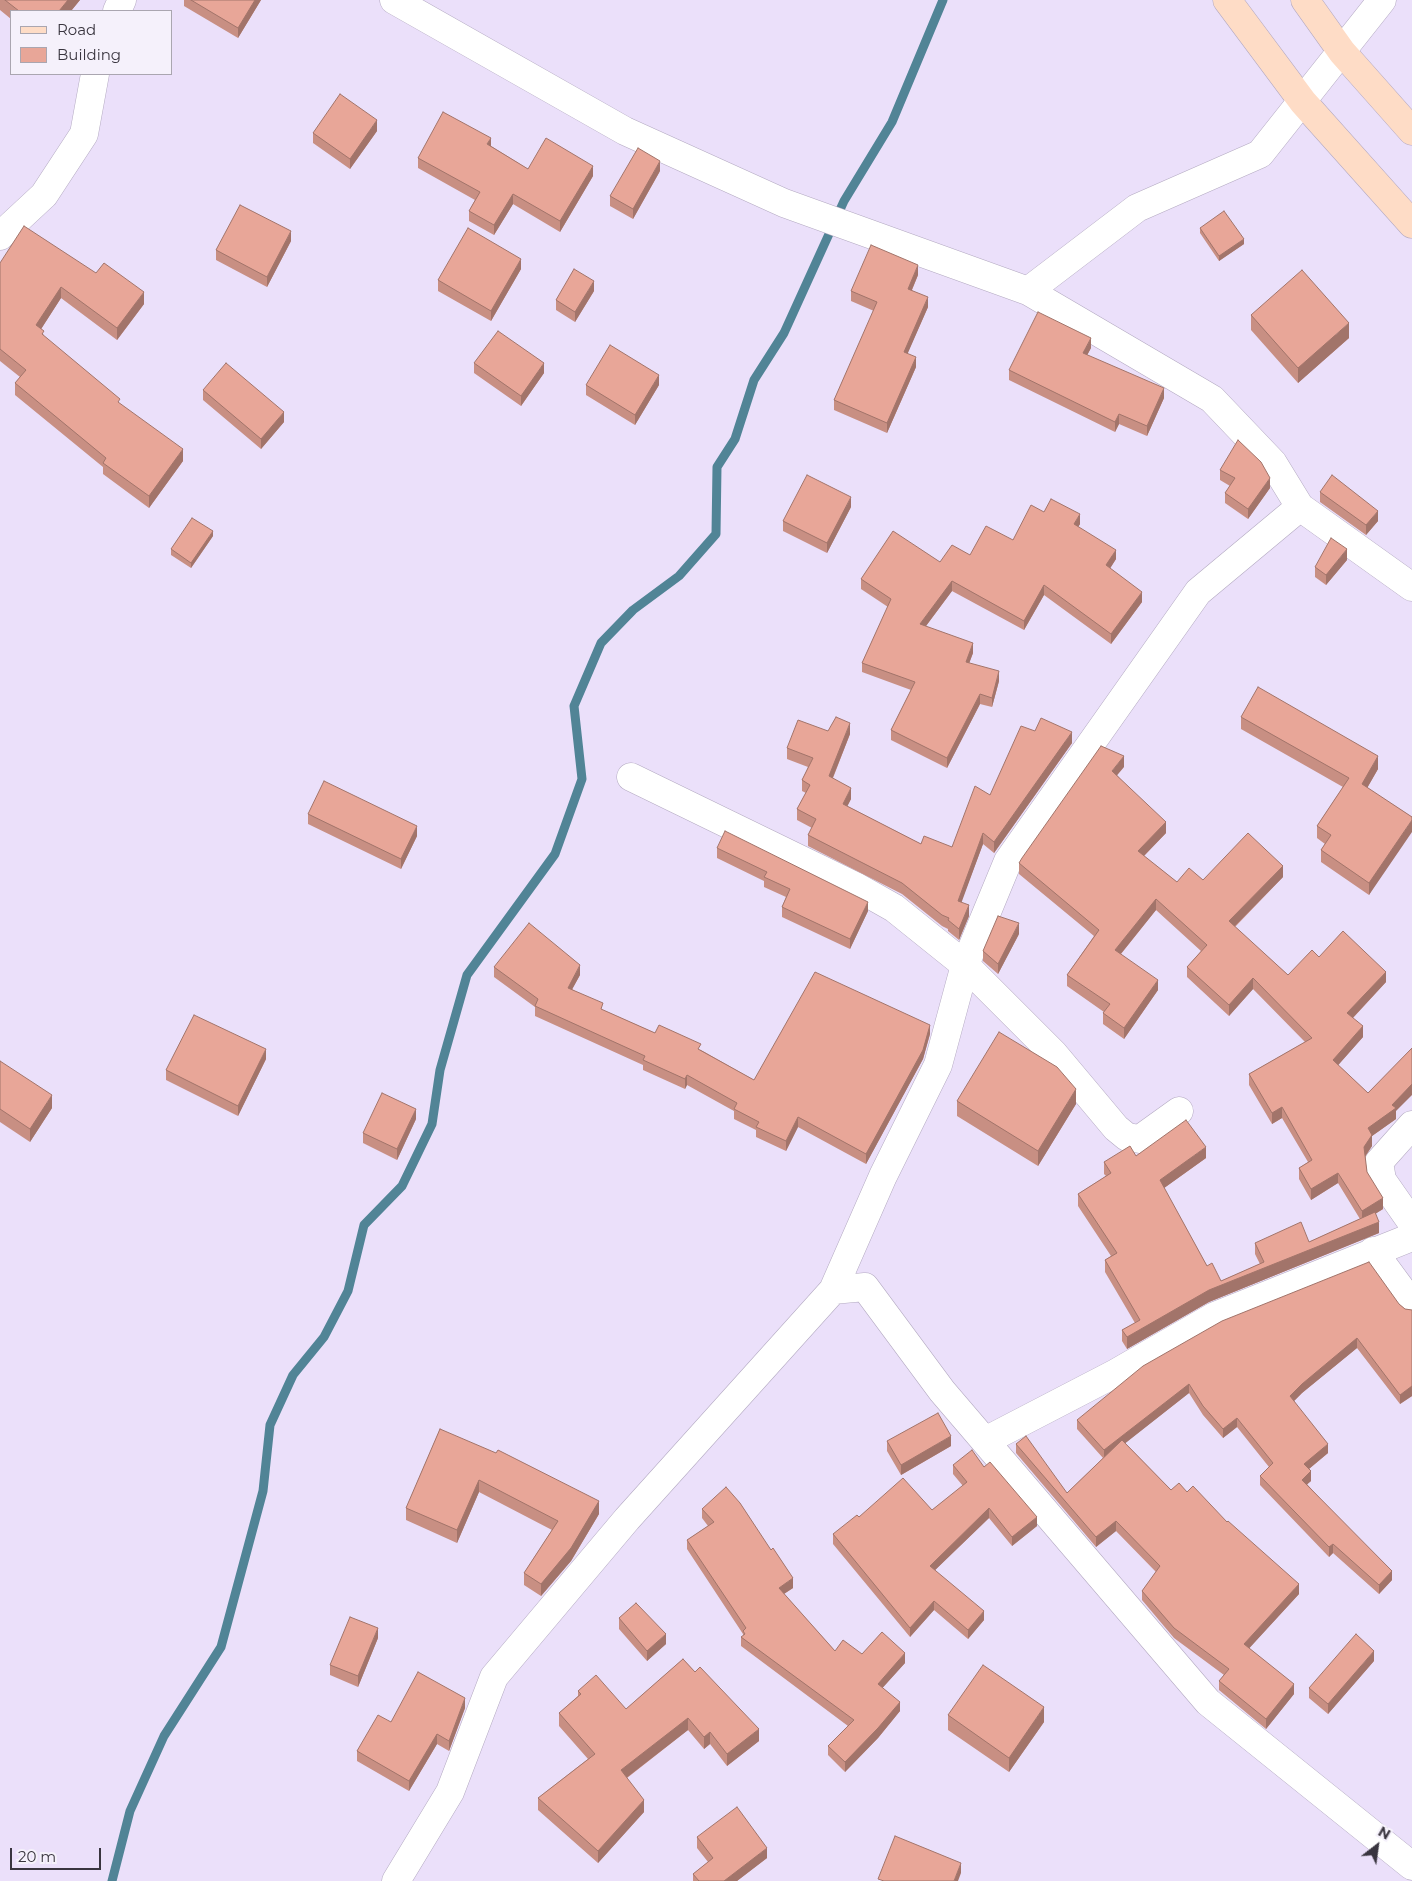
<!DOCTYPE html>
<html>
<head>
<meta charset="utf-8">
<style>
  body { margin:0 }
  #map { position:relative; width:1412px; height:1881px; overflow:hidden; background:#ebe0fa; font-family:Montserrat,sans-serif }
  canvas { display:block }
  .legend { position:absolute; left:10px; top:10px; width:162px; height:65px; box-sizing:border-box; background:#f5f1fb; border:1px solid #aaa6b0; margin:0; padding:6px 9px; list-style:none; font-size:15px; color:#39353f }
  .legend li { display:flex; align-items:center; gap:10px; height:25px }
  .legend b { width:25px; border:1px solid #aaa6b0 }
  .north { position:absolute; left:1352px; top:1821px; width:50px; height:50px; -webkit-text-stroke:4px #f5f1fb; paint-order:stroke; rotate:30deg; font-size:14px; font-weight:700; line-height:20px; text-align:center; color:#39353f }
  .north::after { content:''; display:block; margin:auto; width:18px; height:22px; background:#39353f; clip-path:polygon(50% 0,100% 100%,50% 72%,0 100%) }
  .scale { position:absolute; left:10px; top:1848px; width:91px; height:22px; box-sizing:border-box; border:2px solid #39353f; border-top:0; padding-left:6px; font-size:15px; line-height:18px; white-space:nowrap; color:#39353f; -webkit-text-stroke:4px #f5f1fb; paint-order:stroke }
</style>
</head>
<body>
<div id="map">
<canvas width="1412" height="1881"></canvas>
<ul class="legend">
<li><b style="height:6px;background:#fedcc6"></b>Road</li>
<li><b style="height:14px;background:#e8a698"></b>Building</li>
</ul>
<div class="north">N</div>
<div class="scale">20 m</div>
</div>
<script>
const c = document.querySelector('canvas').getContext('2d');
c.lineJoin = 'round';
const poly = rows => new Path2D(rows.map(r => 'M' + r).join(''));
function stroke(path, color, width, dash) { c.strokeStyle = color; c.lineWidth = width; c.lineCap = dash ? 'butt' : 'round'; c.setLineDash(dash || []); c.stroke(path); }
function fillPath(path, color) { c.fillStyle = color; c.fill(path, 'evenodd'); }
const stream = poly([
  [112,1881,130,1811,164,1736,221,1647,263,1491,270,1425,293,1375,324,1337,348,1291,364,1225,402,1186,432,1124,440,1070,467,975,555,854,582,779,574,706,601,643,633,610,679,576,716,534,717,467,735,439,754,380,784,333,844,201,892,122,943,0]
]);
const street = poly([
  [394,0,625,131,784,203,1028,291,1212,399,1273,463,1300,507,1412,587],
  [117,11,122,0],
  [0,236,44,195,84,134,95,74],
  [1028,291,1137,208,1260,154,1382,0],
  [631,777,855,886,894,908,965,965,1054,1054,1116,1128,1127,1137,1140,1139,1179,1111],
  [1412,1125,1379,1162,1382,1180,1412,1223],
  [1373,1251,1412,1304],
  [833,1290,865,1287,942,1391,1208,1702,1412,1866],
  [985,1441,1116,1373,1215,1316,1412,1237],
  [396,1881,450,1792,494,1677,627,1519,833,1290,883,1176,938,1065,965,965,1008,861,1198,592,1300,507]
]);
const secondary = poly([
  [1227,0,1303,102,1412,224],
  [1305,0,1342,52,1412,131]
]);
const wall = poly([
  [0,0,80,0,71,11,11,11,11,19,0,10],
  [184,0,261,0,238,38,184,6],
  [377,131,350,169,313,143,313,133],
  [491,146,528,169,593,176,560,232,513,204,494,235,469,221,469,211,475,200,418,168,418,158],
  [660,171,633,219,610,206,610,196],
  [1200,228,1244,244,1219,261,1200,233],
  [291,241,267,287,216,260,216,250],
  [0,263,144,304,117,340,61,298,41,329,44,336,120,404,183,461,149,508,103,474,103,467,15,395,15,383,20,377,0,361],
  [521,269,491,321,438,291,438,280],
  [918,275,912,290,928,307,907,354,916,367,887,433,834,410,834,400,874,311,851,301,851,291],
  [594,291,575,322,556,310,556,300],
  [1251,315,1349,338,1298,383,1251,330],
  [1091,348,1087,355,1164,398,1147,436,1119,424,1115,432,1009,380,1009,370],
  [474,363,544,373,521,406,474,373],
  [586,385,659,385,635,425,586,395],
  [203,390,284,422,261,449,203,400],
  [1220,470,1270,488,1248,519,1225,503,1225,493,1230,486,1220,480],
  [1320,492,1378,521,1366,535,1320,502],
  [851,507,827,553,783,531,783,521],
  [1044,512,1080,524,1078,527,1116,559,1110,568,1142,602,1111,644,1044,595,1024,630,952,591,926,626,973,653,969,663,999,681,992,707,980,704,947,768,891,740,891,730,911,690,862,672,862,663,888,607,861,589,861,579,940,562,970,555,1013,540],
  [213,536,191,568,171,555,171,549],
  [1347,560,1326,585,1315,577,1315,567],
  [1241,717,1378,769,1367,788,1412,817,1369,895,1321,862,1321,850,1325,844,1317,838,1317,826,1343,787,1241,729],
  [828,731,850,734,833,778,851,799,847,806,921,844,952,847,990,795,1035,731,1072,743,994,853,983,844,961,902,969,916,959,940,948,931,948,929,942,926,902,894,808,846,808,835,812,828,797,820,797,809,806,793,802,791,802,780,808,767,787,759,787,748],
  [1124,767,1117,775,1166,833,1144,856,1177,882,1283,877,1235,927,1288,975,1319,957,1386,982,1353,1018,1363,1037,1338,1065,1368,1093,1396,1111,1396,1119,1372,1136,1372,1146,1365,1157,1367,1172,1383,1209,1375,1214,1379,1233,1209,1302,1127,1349,1122,1341,1122,1330,1135,1323,1105,1272,1105,1260,1111,1256,1078,1206,1078,1194,1106,1176,1104,1174,1104,1162,1136,1156,1206,1158,1164,1188,1207,1266,1221,1281,1260,1264,1255,1254,1255,1243,1309,1242,1360,1219,1338,1183,1311,1200,1299,1179,1299,1168,1308,1162,1282,1118,1272,1124,1249,1085,1249,1074,1305,1042,1253,989,1229,1016,1187,977,1187,967,1201,951,1156,910,1121,954,1158,990,1124,1039,1103,1024,1103,1013,1104,1012,1067,986,1067,975,1094,936,1019,874,1019,863],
  [308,814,417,836,401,869,308,824],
  [717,848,868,911,850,949,782,917,782,907,786,897,764,887,764,881,717,858],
  [1019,934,998,974,983,961,983,951],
  [494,967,580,975,572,989,603,1010,655,1033,701,1050,754,1080,930,1034,923,1059,866,1164,798,1127,786,1151,756,1137,756,1130,734,1119,734,1111,687,1085,685,1089,643,1070,643,1065,535,1016,535,1007,494,977],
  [266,1059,238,1116,166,1080,166,1070],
  [0,1061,52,1108,30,1142,0,1122],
  [957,1101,1076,1104,1038,1166,957,1116],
  [416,1119,397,1160,363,1143,363,1133],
  [1399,1304,1405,1309,1412,1310,1412,1396,1400,1404,1357,1348,1302,1393,1294,1401,1328,1453,1309,1469,1311,1481,1307,1484,1392,1580,1379,1594,1333,1553,1329,1557,1260,1485,1260,1476,1269,1467,1237,1427,1223,1438,1203,1415,1189,1393,1125,1443,1171,1490,1187,1492,1227,1522,1299,1594,1249,1648,1294,1694,1266,1729,1219,1690,1219,1681,1224,1675,1174,1638,1142,1600,1142,1591,1156,1572,1116,1531,1096,1547,1016,1453,1016,1444,1067,1493,1103,1458,1077,1429,1077,1420],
  [440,1429,599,1514,571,1561,541,1596,524,1585,524,1573,552,1530,479,1492,457,1543,406,1520,406,1508],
  [887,1441,951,1446,901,1475,887,1451],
  [953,1465,984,1467,1037,1526,1012,1546,989,1518,935,1570,984,1620,968,1639,934,1610,910,1637,833,1544,833,1534,859,1517,932,1510,963,1486,953,1474],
  [702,1509,793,1588,784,1594,835,1651,862,1654,905,1663,882,1688,900,1711,878,1738,845,1772,828,1755,828,1746,848,1726,741,1646,741,1637,743,1636,743,1634,687,1549,687,1540,708,1526,702,1518],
  [619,1618,666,1644,647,1661,619,1629],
  [378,1638,358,1687,330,1675,330,1665],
  [683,1659,759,1741,727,1766,710,1744,704,1749,688,1730,627,1778,644,1812,598,1863,538,1810,538,1798,588,1759,559,1726,559,1713,578,1696,578,1691,626,1709],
  [1374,1661,1328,1714,1309,1698,1309,1688],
  [465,1708,449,1751,437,1744,409,1791,357,1761,357,1751,391,1722],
  [948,1715,1044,1722,1009,1772,948,1730],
  [697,1837,767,1858,737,1881,693,1881,693,1874,708,1862,697,1848]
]);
const shadedWall = poly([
  [68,0,80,0,71,11,59,11],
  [255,0,261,0,238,38,238,28],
  [377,120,377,131,350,169,350,159],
  [491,138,491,148,487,144],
  [660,161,660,171,633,219,633,209],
  [593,166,593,176,560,232,560,221],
  [513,194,513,204,494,235,494,225],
  [291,231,291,241,267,287,267,277],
  [1244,239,1244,244,1219,261,1219,256],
  [521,259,521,269,491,321,491,311],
  [918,265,918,275,908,299,908,289],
  [594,281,594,291,575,322,575,312],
  [61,287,61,298,36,337,36,325],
  [144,292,144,304,117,340,117,328],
  [928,297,928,307,904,362,904,352],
  [1349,323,1349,338,1298,383,1298,368],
  [1091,338,1091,348,1083,363,1083,353],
  [916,357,916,367,887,433,887,423],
  [544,363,544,373,521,406,521,396],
  [659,375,659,385,635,425,635,415],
  [1164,388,1164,398,1147,436,1147,426],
  [284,412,284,422,261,449,261,439],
  [1119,414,1119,424,1115,432,1115,422],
  [183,449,183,461,149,508,149,496],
  [1270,478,1270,488,1248,519,1248,509],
  [851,497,851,507,827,553,827,543],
  [1378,511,1378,521,1366,535,1366,525],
  [1080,514,1080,524,1074,534,1074,524],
  [213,531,213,536,191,568,191,563],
  [1347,549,1347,560,1326,585,1326,575],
  [1116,550,1116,559,1106,575,1106,565],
  [952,581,952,591,920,634,920,624],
  [1044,585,1044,595,1024,630,1024,621],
  [1142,592,1142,602,1111,644,1111,634],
  [973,643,973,653,966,672,966,662],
  [999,671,999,681,992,707,992,698],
  [980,694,980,704,947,768,947,758],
  [850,723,850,734,829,787,829,776],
  [1072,732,1072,743,994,853,994,842],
  [1124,756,1124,767,1112,781,1112,771],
  [1378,756,1378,769,1362,797,1362,784],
  [851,788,851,799,843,815,843,804],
  [1412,820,1412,832,1369,895,1369,883],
  [1166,822,1166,833,1138,862,1138,851],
  [417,826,417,836,401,869,401,859],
  [983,833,983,844,958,912,958,901],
  [1283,866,1283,877,1229,932,1229,921],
  [1156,899,1156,910,1115,961,1115,950],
  [868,902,868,911,850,949,850,939],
  [969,905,969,916,959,940,959,929],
  [1019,923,1019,934,998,974,998,964],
  [580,965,580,975,568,997,568,988],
  [1386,972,1386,982,1347,1024,1347,1013],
  [1253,978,1253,989,1229,1016,1229,1005],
  [1158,980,1158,990,1124,1039,1124,1028],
  [930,1025,930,1034,923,1059,866,1164,866,1154],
  [1363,1026,1363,1037,1333,1071,1333,1060],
  [266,1049,266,1059,238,1116,238,1106],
  [687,1075,687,1085,685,1089,685,1079],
  [1412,1084,1412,1095,1396,1111,1396,1119,1372,1136,1372,1146,1364,1158,1364,1147,1368,1128],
  [1076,1089,1076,1104,1038,1166,1038,1151],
  [52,1095,52,1108,30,1142,30,1129],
  [1282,1107,1282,1118,1272,1124,1272,1113],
  [416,1109,416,1119,397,1160,397,1149],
  [798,1117,798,1127,786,1151,786,1141],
  [1206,1147,1206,1158,1160,1191,1160,1180],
  [1338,1173,1338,1183,1311,1200,1311,1189],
  [1383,1198,1383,1209,1362,1222,1362,1211],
  [1379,1222,1379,1233,1209,1302,1127,1349,1127,1337,1209,1290],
  [1357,1338,1357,1348,1302,1393,1290,1405,1290,1396,1302,1384],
  [1189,1384,1189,1393,1104,1460,1104,1450],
  [1412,1386,1412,1396,1400,1404,1400,1395],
  [1237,1418,1237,1427,1223,1438,1223,1429],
  [951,1436,951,1446,901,1475,901,1465],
  [1328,1444,1328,1453,1304,1473,1304,1464],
  [1311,1471,1311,1481,1302,1489,1302,1480],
  [479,1480,479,1492,457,1543,457,1530],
  [599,1501,599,1514,571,1561,541,1596,541,1584],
  [989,1508,989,1518,930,1575,930,1566],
  [1037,1517,1037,1526,1012,1546,1012,1537],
  [1116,1521,1116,1531,1096,1547,1096,1537],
  [1333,1544,1333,1553,1329,1557,1329,1547],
  [1392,1571,1392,1580,1379,1594,1379,1585],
  [793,1578,793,1588,779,1597,779,1588],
  [1299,1584,1299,1594,1244,1654,1244,1644],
  [934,1601,934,1610,910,1637,910,1628],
  [984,1611,984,1620,968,1639,968,1630],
  [378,1628,378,1638,358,1687,358,1676],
  [666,1634,666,1644,647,1661,647,1651],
  [1374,1651,1374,1661,1328,1714,1328,1704],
  [905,1653,905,1663,878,1693,878,1684],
  [1294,1684,1294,1694,1266,1729,1266,1719],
  [465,1698,465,1708,449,1751,449,1741],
  [900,1702,900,1711,878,1738,845,1772,845,1762],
  [1044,1707,1044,1722,1009,1772,1009,1758],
  [688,1718,688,1730,621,1782,621,1770],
  [759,1729,759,1741,727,1766,727,1754],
  [710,1732,710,1744,704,1749,704,1737],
  [437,1734,437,1744,409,1791,409,1781],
  [644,1800,644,1812,598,1863,598,1851],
  [767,1848,767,1858,737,1881,724,1881],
  [961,1863,961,1873,958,1881,954,1881]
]);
const building = poly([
  [5,0,68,0,59,11,19,11,5,0],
  [191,0,255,0,238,28,191,0],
  [340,94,377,120,350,159,313,133,340,94],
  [443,112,491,138,487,144,528,169,546,138,593,166,560,221,513,194,494,225,469,211,480,192,418,158,443,112],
  [638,148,660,161,633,209,610,196,638,148],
  [240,205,291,231,267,277,216,250,240,205],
  [1224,211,1244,239,1219,256,1200,228,1224,211],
  [24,226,96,273,104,263,144,292,117,328,61,287,36,325,44,331,42,334,120,399,118,402,183,449,149,496,103,463,106,458,15,383,26,370,0,349,0,263,24,226],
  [468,228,521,259,491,311,438,280,468,228],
  [871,245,918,265,908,289,928,297,904,352,916,357,887,423,834,400,877,302,851,291,871,245],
  [574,269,594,281,575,312,556,300,574,269],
  [1302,270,1349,323,1298,368,1251,315,1302,270],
  [1038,312,1091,338,1083,353,1164,388,1147,426,1119,414,1115,422,1009,370,1038,312],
  [498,331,544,363,521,396,474,363,498,331],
  [610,345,659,375,635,415,586,385,610,345],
  [226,363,284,412,261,439,203,390,226,363],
  [1238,440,1261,462,1270,478,1248,509,1225,493,1235,478,1220,470,1238,440],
  [807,475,851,497,827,543,783,521,807,475],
  [1332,475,1378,511,1366,525,1320,492,1332,475],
  [1051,499,1080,514,1074,524,1116,550,1106,565,1142,592,1111,634,1044,585,1024,621,952,581,920,624,973,643,966,662,999,671,992,698,980,694,947,758,891,730,915,682,862,663,891,599,861,579,893,531,940,562,952,545,970,555,986,526,1013,540,1031,505,1044,512,1051,499],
  [192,518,213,531,191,563,171,549,192,518],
  [1331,538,1347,549,1326,575,1315,567,1331,538],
  [1258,687,1378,756,1362,784,1412,817,1412,820,1369,883,1321,850,1331,835,1317,826,1349,778,1241,717,1258,687],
  [836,717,850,723,829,776,851,788,843,804,921,844,924,836,952,847,975,786,990,795,1021,726,1035,731,1041,718,1072,732,994,842,983,833,958,901,969,905,959,929,948,920,949,918,942,915,902,883,808,835,816,819,797,809,810,785,802,780,813,758,787,748,798,720,828,731,836,717],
  [1101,746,1124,756,1112,771,1166,822,1138,851,1177,882,1189,868,1203,880,1248,833,1283,866,1229,921,1288,975,1312,950,1319,957,1343,931,1386,972,1347,1013,1363,1026,1333,1060,1368,1093,1412,1048,1412,1084,1392,1105,1396,1108,1368,1128,1372,1135,1364,1147,1367,1172,1383,1198,1362,1211,1338,1173,1311,1189,1299,1168,1312,1160,1282,1107,1272,1113,1249,1074,1312,1038,1253,978,1229,1005,1187,967,1207,945,1156,899,1115,950,1158,980,1124,1028,1103,1013,1110,1004,1067,975,1099,930,1019,863,1022,858,1101,746],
  [324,781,417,826,401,859,308,814,324,781],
  [725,831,868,902,850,939,782,907,790,889,764,877,767,872,717,848,725,831],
  [998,916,1019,923,998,964,983,951,998,916],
  [529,923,580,965,568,988,603,1003,601,1009,655,1033,659,1025,701,1044,698,1049,754,1080,815,972,930,1025,923,1050,866,1154,798,1117,786,1141,756,1127,759,1122,734,1109,737,1103,687,1075,685,1079,643,1060,645,1056,535,1006,538,999,494,967,529,923],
  [194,1015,266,1049,238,1106,166,1070,194,1015],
  [999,1032,1057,1067,1076,1089,1038,1151,957,1101,999,1032],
  [0,1061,52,1095,30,1129,0,1109,0,1061],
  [382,1093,416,1109,397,1149,363,1133,382,1093],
  [1186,1120,1206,1147,1160,1180,1207,1266,1212,1263,1221,1281,1264,1262,1255,1243,1301,1222,1309,1242,1375,1212,1379,1222,1209,1290,1127,1337,1122,1330,1140,1320,1105,1260,1117,1253,1078,1194,1111,1173,1104,1162,1130,1146,1136,1156,1186,1120],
  [1369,1262,1399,1304,1405,1309,1412,1310,1412,1386,1400,1395,1357,1338,1302,1384,1290,1396,1328,1444,1304,1464,1311,1471,1302,1480,1392,1571,1379,1585,1333,1544,1329,1547,1260,1476,1273,1463,1237,1418,1223,1429,1203,1406,1189,1384,1104,1450,1077,1420,1143,1366,1222,1321,1369,1262],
  [938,1413,951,1436,901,1465,887,1441,938,1413],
  [440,1429,496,1453,498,1450,599,1501,571,1548,541,1584,524,1573,558,1521,479,1480,457,1530,406,1508,440,1429],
  [1026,1436,1067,1493,1122,1440,1171,1490,1179,1483,1187,1492,1193,1486,1227,1522,1228,1521,1299,1584,1244,1644,1294,1684,1266,1719,1219,1681,1229,1669,1174,1628,1142,1591,1160,1566,1116,1521,1096,1537,1016,1444,1026,1436],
  [972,1450,984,1467,990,1462,1037,1517,1012,1537,989,1508,930,1566,984,1611,968,1630,934,1601,910,1628,833,1534,857,1515,859,1517,903,1478,932,1510,967,1482,953,1465,972,1450],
  [726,1487,740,1503,771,1550,773,1548,793,1578,779,1588,835,1651,843,1640,862,1654,882,1632,905,1653,878,1684,900,1702,878,1728,845,1762,828,1746,854,1720,741,1637,745,1634,743,1631,746,1628,687,1540,714,1522,702,1509,726,1487],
  [636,1603,666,1634,647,1651,619,1618,636,1603],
  [350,1617,378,1628,358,1676,330,1665,350,1617],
  [1356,1634,1374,1651,1328,1704,1309,1688,1356,1634],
  [683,1659,695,1672,700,1667,759,1729,727,1754,710,1732,704,1737,688,1718,621,1770,644,1800,598,1851,538,1798,595,1754,559,1713,581,1694,578,1691,596,1675,626,1709,683,1659],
  [983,1665,1044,1707,1009,1758,948,1715,983,1665],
  [418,1672,465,1698,449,1741,437,1734,409,1781,357,1751,378,1715,391,1722,418,1672],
  [737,1807,767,1848,724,1881,699,1881,693,1874,713,1858,697,1837,737,1807],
  [895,1836,961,1863,954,1881,884,1881,878,1879,895,1836]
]);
stroke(stream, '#518496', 9);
stroke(street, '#b3a9c1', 29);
stroke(secondary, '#b3a9c1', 29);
stroke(street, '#fff', 28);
stroke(secondary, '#fedcc6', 28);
fillPath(wall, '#c88f83');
fillPath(shadedWall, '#a2746a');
fillPath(building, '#e8a698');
stroke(building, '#a2746a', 1);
</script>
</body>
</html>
